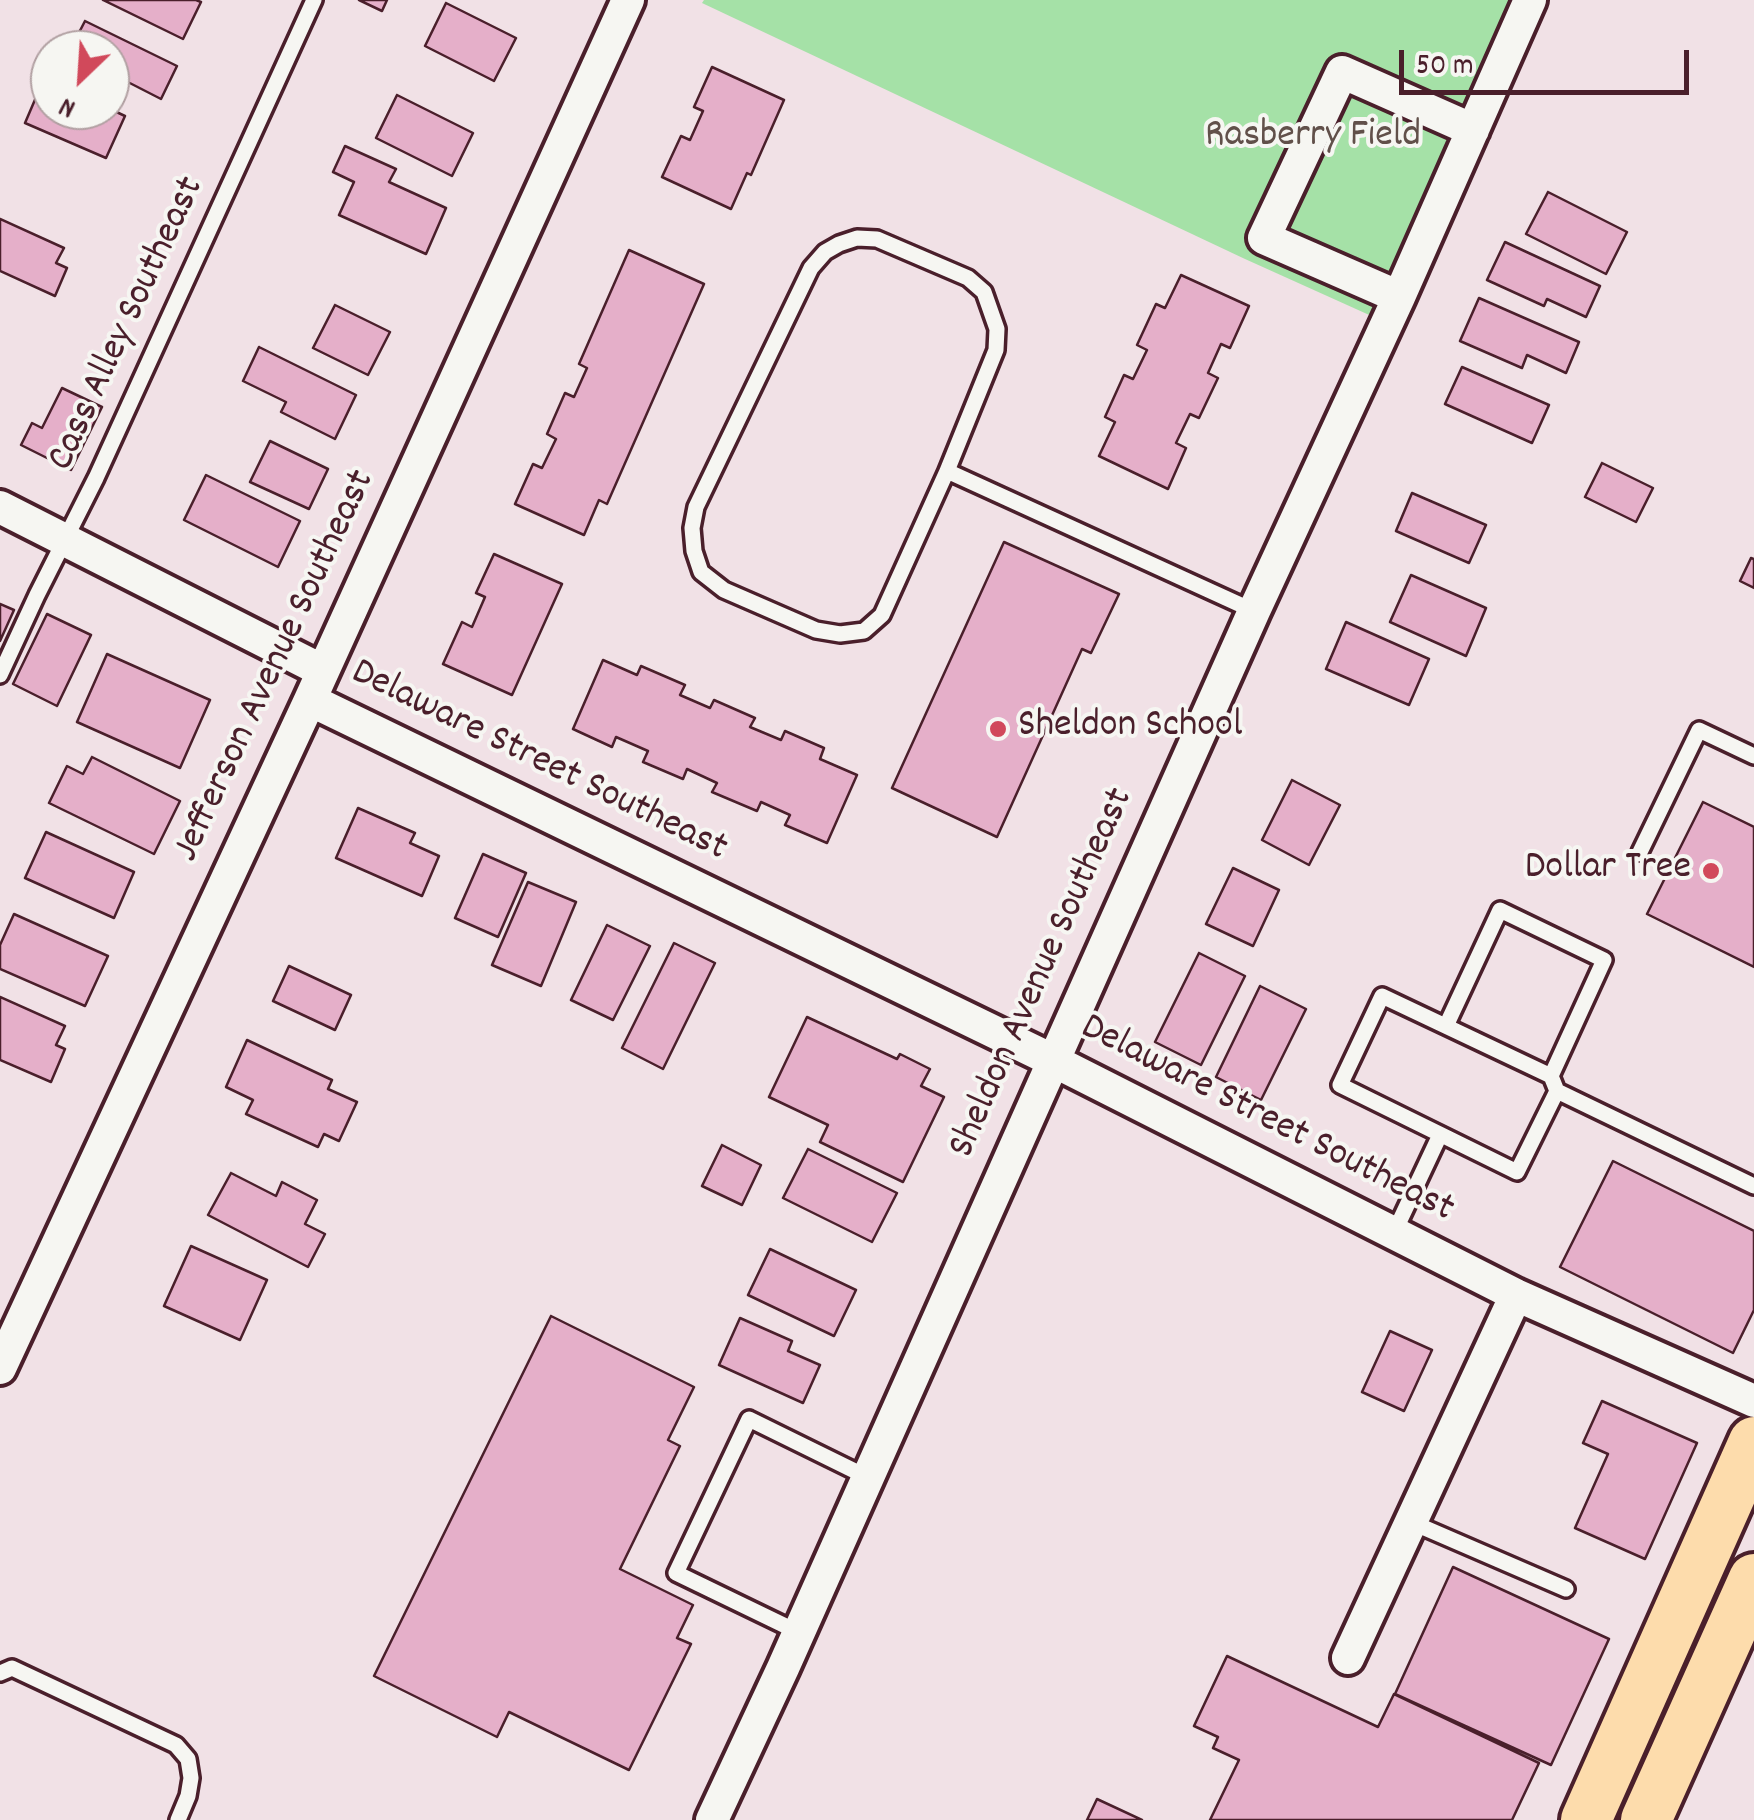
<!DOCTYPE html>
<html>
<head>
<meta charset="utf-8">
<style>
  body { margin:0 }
  #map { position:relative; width:1754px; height:1820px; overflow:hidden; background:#f1e1e6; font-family:Dekko,sans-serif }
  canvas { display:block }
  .north { position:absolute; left:30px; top:30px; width:100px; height:100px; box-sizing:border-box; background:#f6f6f2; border:2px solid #b1a0a2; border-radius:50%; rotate:205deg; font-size:28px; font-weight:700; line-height:40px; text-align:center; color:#4a1f2b }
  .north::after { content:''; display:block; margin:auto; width:35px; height:45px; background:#d1495b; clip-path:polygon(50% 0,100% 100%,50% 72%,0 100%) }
  .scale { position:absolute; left:1399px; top:50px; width:290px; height:45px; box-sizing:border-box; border:5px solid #4a1f2b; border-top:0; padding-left:12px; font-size:30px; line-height:35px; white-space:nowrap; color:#4a1f2b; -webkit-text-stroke:8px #f6f6f2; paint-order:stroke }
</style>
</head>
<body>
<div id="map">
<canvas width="1754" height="1820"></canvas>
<div class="north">N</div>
<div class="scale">50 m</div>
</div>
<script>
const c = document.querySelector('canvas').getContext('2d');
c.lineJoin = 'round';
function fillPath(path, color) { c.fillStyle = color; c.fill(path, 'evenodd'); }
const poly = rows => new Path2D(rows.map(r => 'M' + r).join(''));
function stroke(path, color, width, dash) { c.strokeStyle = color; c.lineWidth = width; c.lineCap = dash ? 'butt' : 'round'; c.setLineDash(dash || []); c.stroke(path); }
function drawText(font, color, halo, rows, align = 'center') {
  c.font = font + ' Dekko,sans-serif'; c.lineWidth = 8; c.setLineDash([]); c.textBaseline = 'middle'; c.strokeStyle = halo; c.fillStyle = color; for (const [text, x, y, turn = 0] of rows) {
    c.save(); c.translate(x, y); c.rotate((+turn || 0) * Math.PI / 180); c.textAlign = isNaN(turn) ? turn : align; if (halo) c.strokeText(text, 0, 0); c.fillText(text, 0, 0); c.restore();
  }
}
const green = poly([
  [704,0,1530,0,1387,323,1245,259,702,3]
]);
const building = poly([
  [103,0,196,0,201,2,183,39,103,0],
  [359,0,387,0,382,11,359,0],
  [446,3,516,38,494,81,425,46,446,3],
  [85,21,177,66,161,99,120,78,115,89,110,86,110,50,70,50,85,21],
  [712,67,784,100,751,175,747,173,731,209,662,177,681,136,690,140,703,111,694,107,712,67],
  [43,81,50,83,50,110,110,109,125,116,106,158,25,123,43,81],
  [397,95,473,133,452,176,376,138,397,95],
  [345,146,396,169,389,182,446,208,426,254,339,215,354,182,333,172,345,146],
  [1548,192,1627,232,1606,274,1526,234,1548,192],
  [0,219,64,248,56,263,67,268,55,296,0,271,0,219],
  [1505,242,1600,286,1586,317,1547,299,1544,306,1487,280,1505,242],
  [629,250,704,284,607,504,599,500,584,535,515,504,533,464,542,468,556,439,547,434,565,393,574,397,587,368,579,364,629,250],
  [1181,275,1249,306,1230,348,1221,344,1208,373,1218,378,1199,418,1190,414,1176,443,1186,448,1168,489,1099,456,1115,422,1105,417,1124,375,1133,379,1147,350,1137,345,1156,304,1165,308,1181,275],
  [1479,298,1579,342,1566,373,1527,355,1522,368,1460,341,1479,298],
  [335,305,390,332,368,375,313,348,335,305],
  [259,347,356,395,335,439,281,412,286,402,243,381,259,347],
  [1462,367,1549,405,1532,443,1445,404,1462,367],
  [62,388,102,407,71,470,21,445,32,423,42,428,62,388],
  [270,441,328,469,309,509,250,482,270,441],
  [1602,463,1653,488,1636,522,1585,497,1602,463],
  [206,475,300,521,278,567,184,520,206,475],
  [1412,493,1486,525,1469,563,1396,531,1412,493],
  [1004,542,1119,594,1091,653,1082,649,997,837,892,788,1004,542],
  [494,554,562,584,512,695,443,664,462,622,472,627,485,597,476,593,494,554],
  [1751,558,1754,559,1754,588,1740,581,1751,558],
  [1411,575,1486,608,1466,656,1390,622,1411,575],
  [0,604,14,610,0,641,0,604],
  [47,614,91,635,57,706,13,684,47,614],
  [1346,622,1429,659,1409,705,1326,669,1346,622],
  [107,654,210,700,180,768,77,722,107,654],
  [603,660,637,675,641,666,685,685,680,695,710,708,714,700,755,718,750,727,781,740,785,731,824,748,820,759,857,775,827,843,785,825,790,815,761,802,757,811,712,792,717,783,687,769,683,779,643,762,648,751,616,737,612,747,573,729,603,660],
  [92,757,180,801,154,854,49,803,67,766,83,774,92,757],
  [1292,780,1340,805,1309,865,1262,840,1292,780],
  [1703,802,1754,827,1754,967,1647,914,1703,802],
  [358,808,415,833,410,843,439,856,422,896,336,858,358,808],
  [46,832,134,872,114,918,25,878,46,832],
  [483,854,526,873,498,937,455,918,483,854],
  [1233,868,1279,890,1253,946,1206,924,1233,868],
  [528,882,576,902,541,986,492,965,528,882],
  [14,914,108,956,85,1006,0,969,0,945,14,914],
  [607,925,650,946,613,1020,571,1000,607,925],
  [674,943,715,963,663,1069,622,1048,674,943],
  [1199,953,1245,976,1201,1065,1155,1042,1199,953],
  [289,966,351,995,335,1030,273,1001,289,966],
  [1260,986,1306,1009,1261,1100,1216,1077,1260,986],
  [0,997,65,1026,56,1045,65,1049,51,1082,0,1060,0,997],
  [807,1017,897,1059,900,1054,930,1069,921,1086,944,1097,903,1182,820,1142,828,1125,769,1097,807,1017],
  [247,1040,332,1080,328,1089,357,1102,339,1141,324,1134,318,1147,246,1114,253,1100,226,1087,247,1040],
  [722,1145,761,1165,742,1205,702,1186,722,1145],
  [808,1149,897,1193,872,1242,783,1198,808,1149],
  [1613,1161,1754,1231,1754,1310,1733,1353,1560,1267,1613,1161],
  [231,1173,276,1196,282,1182,317,1200,305,1224,325,1234,308,1267,208,1215,231,1173],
  [191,1246,267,1280,240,1340,164,1306,191,1246],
  [770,1249,856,1290,834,1336,748,1295,770,1249],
  [551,1316,694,1387,668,1440,680,1446,620,1569,693,1605,677,1638,691,1644,629,1770,509,1712,497,1737,374,1676,551,1316],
  [740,1318,792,1341,788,1351,820,1365,803,1403,719,1365,740,1318],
  [1390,1331,1432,1350,1404,1411,1362,1392,1390,1331],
  [1602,1401,1697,1443,1645,1559,1575,1528,1608,1454,1583,1443,1602,1401],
  [1453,1567,1609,1639,1551,1765,1395,1694,1453,1567],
  [1227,1656,1378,1727,1394,1694,1539,1763,1512,1820,1210,1820,1239,1760,1213,1748,1218,1737,1194,1726,1227,1656],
  [1097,1799,1142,1820,1087,1820,1097,1799]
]);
const service = poly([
  [947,471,996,350,997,329,984,292,968,278,877,239,857,238,839,244,825,252,811,268,696,507,692,528,694,551,701,572,724,590,816,630,840,634,864,631,882,615,947,471,1254,611],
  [0,675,37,595,96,478,314,0],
  [1640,852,1699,730,1754,756],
  [1446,1026,1500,910,1604,960,1551,1076],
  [1557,1091,1517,1172,1340,1085,1382,996,1551,1076,1557,1091,1754,1186],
  [1394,1233,1440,1135],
  [1411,1522,1566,1589],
  [798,1632,676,1573,749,1419,867,1477],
  [0,1673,12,1668,176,1745,188,1759,191,1778,188,1796,178,1820]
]);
const minor = poly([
  [1399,297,1264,238,1342,72,1473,130],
  [0,507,323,671],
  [310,700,1052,1060,1516,1295,1754,1401],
  [0,1368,310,700,628,0],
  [1348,1658,1516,1295],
  [712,1820,783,1668,1254,611,1399,297,1530,0]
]);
const primary = poly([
  [1586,1820,1754,1442],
  [1646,1820,1754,1579]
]);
const markers = [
  [998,729,10,"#d1495b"],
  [1711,871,10,"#d1495b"]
];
const parkNames = [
  ["Rasberry Field",1313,139]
];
const streetNames = [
  ["Cass Alley Southeast",129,325,-65],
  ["Jefferson Avenue Southeast",277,667,-65],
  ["Delaware Street Southeast",538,763,26],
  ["Sheldon Avenue Southeast",1044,974,-66],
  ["Delaware Street Southeast",1266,1121,27]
];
const poiNames = [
  ["Sheldon School",1018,729],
  ["Dollar Tree",1691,871,"right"]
];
fillPath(green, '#a5e1a7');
fillPath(building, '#e5afc9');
stroke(building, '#4a1f2b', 2.5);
stroke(service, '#4a1f2b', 22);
stroke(minor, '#4a1f2b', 40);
stroke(primary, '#4a1f2b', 58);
stroke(service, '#f6f6f2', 15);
stroke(minor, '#f6f6f2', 32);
stroke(primary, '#fddcac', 50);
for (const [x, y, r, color] of markers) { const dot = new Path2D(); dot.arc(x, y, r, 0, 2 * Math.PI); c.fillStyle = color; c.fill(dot); stroke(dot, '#f6f6f2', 4); }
drawText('40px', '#61504a', '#f6f6f2', parkNames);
drawText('40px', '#4a1f2b', '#f6f6f2', streetNames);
drawText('40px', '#4a1f2b', '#f6f6f2', poiNames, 'left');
</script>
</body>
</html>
